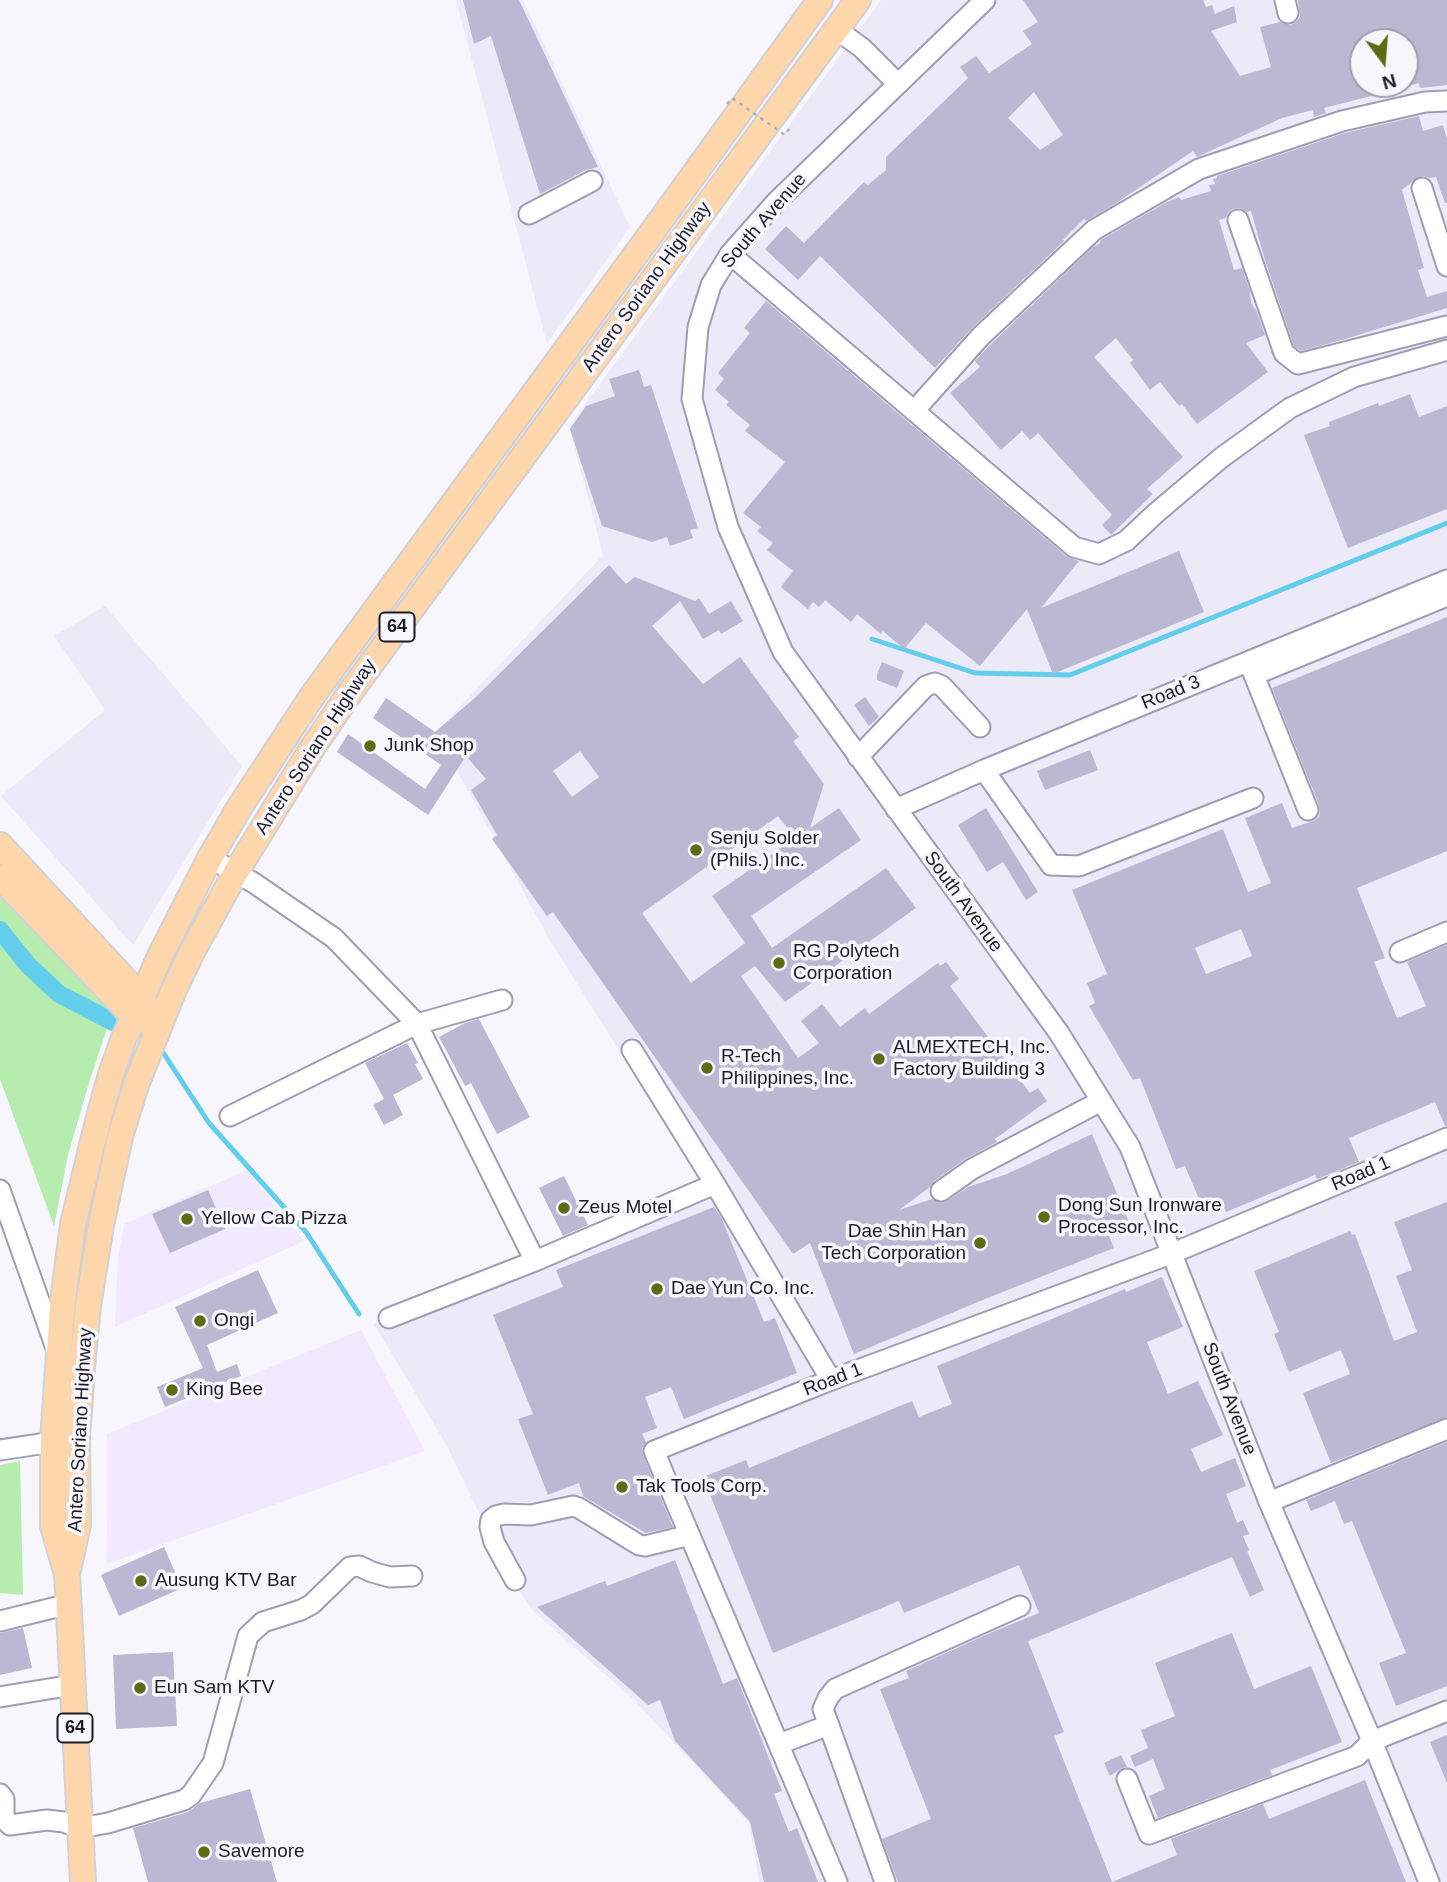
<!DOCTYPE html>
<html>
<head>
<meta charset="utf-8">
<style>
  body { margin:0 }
  #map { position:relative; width:1447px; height:1882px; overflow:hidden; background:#f7f6fc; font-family:Helvetica,sans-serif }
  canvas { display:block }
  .north { position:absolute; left:1349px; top:28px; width:70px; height:70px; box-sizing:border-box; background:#f7f6fc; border:2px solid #a09ea6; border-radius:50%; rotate:164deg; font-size:19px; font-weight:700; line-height:28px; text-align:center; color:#1d1b25 }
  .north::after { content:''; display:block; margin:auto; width:24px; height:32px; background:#5d6b15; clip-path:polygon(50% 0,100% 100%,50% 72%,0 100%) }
</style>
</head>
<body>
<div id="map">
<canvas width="1447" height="1882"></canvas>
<div class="north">N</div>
</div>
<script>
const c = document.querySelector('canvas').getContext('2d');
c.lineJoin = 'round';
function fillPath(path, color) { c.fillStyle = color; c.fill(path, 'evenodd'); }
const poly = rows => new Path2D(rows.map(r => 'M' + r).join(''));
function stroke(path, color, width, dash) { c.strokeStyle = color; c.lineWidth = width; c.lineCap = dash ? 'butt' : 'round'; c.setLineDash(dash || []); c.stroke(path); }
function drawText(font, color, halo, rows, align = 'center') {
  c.font = font + ' Helvetica,sans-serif'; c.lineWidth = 7; c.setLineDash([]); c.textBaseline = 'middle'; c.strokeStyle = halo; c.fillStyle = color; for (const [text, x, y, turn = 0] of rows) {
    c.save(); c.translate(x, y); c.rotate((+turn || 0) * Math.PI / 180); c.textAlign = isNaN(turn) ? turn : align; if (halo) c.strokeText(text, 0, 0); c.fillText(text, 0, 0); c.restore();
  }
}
const commercial = poly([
  [247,1170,304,1241,115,1327,118,1257,124,1224],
  [361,1330,425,1451,107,1564,107,1434]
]);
const built = poly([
  [456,0,523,0,630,227,547,344],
  [881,0,1447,0,1447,1882,759,1882,749,1823,635,1701,531,1609,502,1562,447,1446,374,1324,707,1190,549,939,436,732,603,555,569,426],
  [1363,42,1405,42,1405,84,1363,84],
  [105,606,242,766,133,945,1,796,105,710,54,636]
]);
const green = poly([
  [0,894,112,1013,88,1086,68,1155,54,1226,0,1079],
  [20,1461,23,1595,0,1593,0,1465]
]);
const stream = poly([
  [872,639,975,673,1070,675,1447,523],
  [164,1054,209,1123,306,1232,359,1314]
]);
const canal = poly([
  [0,930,28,965,59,994,113,1022]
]);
const building = poly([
  [463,0,519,0,598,167,586,170,540,194,491,36,474,44],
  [1023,0,1203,0,1206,7,1212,5,1215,14,1234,6,1237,22,1211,31,1240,76,1271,67,1260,27,1280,22,1290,25,1296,22,1300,17,1298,0,1447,0,1447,85,1420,88,1419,83,1405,87,1405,42,1363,42,1363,84,1399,84,1399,89,1324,108,1326,113,1314,117,1313,110,1282,118,1197,157,1193,151,1115,204,1086,221,1084,219,1063,240,1064,241,973,327,935,368,820,256,798,280,765,249,786,226,804,243,864,182,868,185,886,170,886,157,968,78,960,67,976,56,989,73,1032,44,1023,31,1038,22],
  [1034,92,1063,135,1040,150,1008,118],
  [1419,116,1423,131,1443,125,1447,140,1447,203,1445,203,1436,177,1430,178,1424,176,1418,177,1402,190,1424,268,1418,270,1427,297,1447,291,1447,308,1345,339,1301,351,1294,346,1264,257,1251,211,1247,212,1240,208,1233,209,1228,213,1226,218,1219,220,1234,270,1242,268,1250,291,1251,303,1256,310,1265,335,1246,343,1268,372,1197,424,1182,404,1179,406,1160,382,1150,390,1130,363,1133,360,1116,338,1094,357,1183,457,1147,489,1153,494,1111,535,1102,525,1112,515,1038,433,1030,440,1022,431,1001,450,950,393,980,367,975,361,990,345,1093,247,1099,244,1101,240,1165,203,1179,197,1181,200,1211,191,1209,185,1215,184,1213,179,1217,178,1217,176,1345,133],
  [766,301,1066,556,1079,561,1041,608,1179,551,1204,612,1053,674,1027,609,980,666,926,623,904,649,883,631,881,634,857,614,851,622,825,600,819,607,813,602,808,609,781,587,793,571,767,550,773,543,757,531,761,527,743,513,785,462,745,431,750,425,726,405,729,402,715,390,724,379,718,373,750,333,744,328],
  [639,370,644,387,651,385,698,528,690,530,693,538,670,546,667,537,652,542,602,526,570,429,586,406,615,396,609,379],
  [1410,394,1419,417,1447,406,1447,509,1348,548,1304,435,1330,426,1329,422,1378,403,1379,406],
  [609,565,626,584,635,577,695,601,699,598,709,614,731,601,743,621,721,634,719,630,703,639,680,601,652,626,703,684,740,657,799,737,793,741,824,784,810,828,839,808,861,840,751,916,772,948,886,868,916,908,785,1002,755,966,741,976,798,1058,819,1043,801,1021,822,1004,840,1027,865,1008,869,1014,938,963,940,966,946,962,959,979,950,986,1030,1093,1038,1088,1047,1101,995,1139,997,1142,965,1159,934,1181,930,1187,899,1210,932,1199,941,1203,947,1201,968,1187,1007,1174,1092,1134,1129,1222,1106,1229,1114,1248,985,1299,854,1354,810,1243,793,1254,553,912,547,916,492,839,497,835,471,790,486,779,466,756,428,815,337,752,348,734,425,789,441,765,373,718,386,698,435,732,476,697],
  [580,751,599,777,572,797,553,771],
  [778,816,795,838,712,896,745,943,691,983,642,913],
  [1447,617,1447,851,1357,888,1385,958,1374,962,1397,1018,1426,1006,1407,962,1447,945,1447,1126,1445,1126,1435,1102,1349,1138,1359,1162,1317,1179,1315,1175,1226,1212,1220,1199,1202,1206,1185,1166,1176,1169,1140,1078,1133,1080,1089,1006,1095,1003,1087,983,1107,974,1072,890,1223,829,1248,892,1271,883,1245,818,1282,803,1292,828,1313,821,1319,817,1320,811,1319,805,1272,688],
  [1241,929,1252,956,1206,974,1195,948],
  [882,662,904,671,897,688,877,680,877,674],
  [865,697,879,717,869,726,854,705],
  [1090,750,1098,770,1045,790,1037,771],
  [986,808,1038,892,1026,900,1003,862,987,872,958,825],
  [479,1019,530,1117,497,1134,471,1083,465,1086,439,1037,465,1023],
  [407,1043,418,1063,415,1064,423,1079,393,1095,403,1115,384,1125,373,1105,384,1099,365,1063],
  [564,1176,588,1225,563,1236,539,1188],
  [208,1190,225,1229,170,1253,152,1214],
  [1447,1202,1447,1417,1331,1463,1303,1393,1350,1374,1341,1350,1289,1372,1274,1334,1279,1332,1254,1271,1350,1231,1352,1235,1355,1234,1394,1341,1417,1332,1396,1276,1412,1270,1394,1222],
  [714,1207,722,1219,764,1322,775,1318,797,1373,684,1419,671,1387,645,1397,657,1428,642,1434,646,1442,642,1449,643,1455,673,1527,646,1533,586,1498,583,1496,579,1483,548,1495,518,1419,533,1414,493,1315,563,1287,556,1270],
  [258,1270,278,1313,207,1345,217,1372,237,1364,241,1376,165,1407,157,1387,203,1368,175,1307],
  [1162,1277,1183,1327,1147,1342,1168,1394,1198,1381,1223,1435,1191,1449,1201,1472,1235,1458,1246,1486,1226,1494,1237,1523,1243,1520,1249,1534,1243,1536,1249,1550,1247,1551,1264,1590,1250,1597,1232,1557,1028,1641,1064,1732,1054,1736,1112,1882,898,1882,882,1839,931,1819,880,1689,909,1678,906,1671,990,1633,1039,1613,1019,1565,904,1613,899,1601,773,1653,703,1477,746,1460,749,1468,912,1401,919,1417,952,1404,937,1366,1125,1289,1126,1292],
  [1447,1442,1447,1686,1396,1706,1379,1663,1406,1653,1352,1521,1344,1524,1335,1501,1311,1511,1306,1500],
  [164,1547,182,1588,119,1616,101,1575],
  [675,1560,723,1684,737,1678,782,1791,774,1794,789,1832,797,1828,818,1882,764,1882,750,1822,675,1741,660,1700,648,1705,537,1607,605,1581,607,1586],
  [23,1628,32,1668,0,1675,0,1633],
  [1232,1633,1254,1689,1311,1666,1342,1742,1270,1770,1272,1775,1158,1818,1149,1796,1165,1789,1153,1759,1135,1767,1130,1756,1148,1748,1141,1730,1175,1716,1155,1663],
  [173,1652,177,1726,116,1729,113,1655],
  [1447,1735,1447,1783,1430,1742],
  [1121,1755,1127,1767,1122,1768,1110,1776,1104,1763],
  [1365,1780,1406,1882,1112,1882,1177,1855,1171,1839,1263,1804,1269,1819],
  [250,1789,277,1882,148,1882,133,1828,188,1812,200,1803]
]);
const minor = poly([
  [985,0,777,201,730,254,711,285,698,327,692,399,728,527,783,652,1059,1033,1130,1147,1269,1502,1372,1741,1429,1882],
  [1285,0,1288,13],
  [836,29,862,48,897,83],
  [1422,188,1447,266],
  [529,214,592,181],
  [1238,220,1284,353,1298,364,1447,326],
  [730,254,1074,547,1099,554,1126,541,1156,513,1221,458,1290,408,1354,377,1447,350],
  [914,411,981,336,1094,230,1199,169,1342,121,1425,102,1447,101],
  [1250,665,1308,810],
  [1254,675,1447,596],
  [858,757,926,686,935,683,942,686,980,727],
  [984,770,1051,865,1079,866,1253,798],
  [896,809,984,770,1447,580],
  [210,858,254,883,334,938,417,1024,535,1261],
  [1400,952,1447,932],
  [632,1050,715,1184,831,1380],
  [230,1116,417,1024,502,1000],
  [0,1190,57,1351],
  [941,1191,972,1169,1101,1101],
  [389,1318,535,1261,715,1184],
  [0,1450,66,1440],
  [1269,1502,1447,1429],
  [515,1580,494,1542,490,1527,491,1520,496,1516,504,1514,531,1515,573,1506,579,1508,639,1545,645,1546,690,1535],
  [0,1621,69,1604],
  [0,1697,73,1685],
  [779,1744,829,1725],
  [1127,1779,1149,1834,1357,1756,1372,1741,1447,1711],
  [0,1794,4,1799,4,1819,10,1825,47,1820,64,1822,80,1828,108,1823,184,1800,191,1795,213,1763,248,1636,263,1622,301,1610,312,1604,350,1567,359,1566,372,1572,390,1577,412,1576],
  [837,1882,654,1451,831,1380,1173,1253,1447,1138],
  [885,1882,823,1709,828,1698,835,1689,1020,1606]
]);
const major = poly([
  [0,845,141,997,149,1010],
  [0,877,133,1016,146,1021],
  [68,1570,78,1525,77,1438,83,1356,88,1306,101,1225,120,1137,136,1085,172,994,192,952,236,872,311,750,349,694,858,0],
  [83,1882,67,1574,53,1526,53,1442,62,1308,73,1224,98,1121,111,1074,124,1038,161,954,210,858,239,808,313,695,656,227,820,0]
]);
const pathBridge = poly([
  [727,104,732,98,785,135,789,129]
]);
const markers = [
  [370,746,7,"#5d6b15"],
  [696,850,7,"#5d6b15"],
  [779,963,7,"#5d6b15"],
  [879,1059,7,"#5d6b15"],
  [707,1068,7,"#5d6b15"],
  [564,1208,7,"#5d6b15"],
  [1044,1217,7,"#5d6b15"],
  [187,1219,7,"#5d6b15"],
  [980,1243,7,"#5d6b15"],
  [657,1289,7,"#5d6b15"],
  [200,1321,7,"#5d6b15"],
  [172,1390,7,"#5d6b15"],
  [622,1487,7,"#5d6b15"],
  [141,1581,7,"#5d6b15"],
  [140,1688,7,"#5d6b15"],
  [204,1852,7,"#5d6b15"]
];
const shields = [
  [397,627,35],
  [75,1728,35]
];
const shieldNames = [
  ["64",397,627],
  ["64",75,1728]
];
const streetNames = [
  ["South Avenue",764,221,-49],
  ["Antero Soriano Highway",647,287,-54],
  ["Road 3",1171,693,-22],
  ["Antero Soriano Highway",316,747,-57],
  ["South Avenue",963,902,54],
  ["Road 1",1361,1174,-23],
  ["Road 1",833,1380,-21],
  ["South Avenue",1229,1399,69],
  ["Antero Soriano Highway",81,1430,-87]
];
const poiNames = [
  ["Junk Shop",384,746],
  ["Senju Solder",710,839],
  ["(Phils.) Inc.",710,861],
  ["RG Polytech",793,952],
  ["Corporation",793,974],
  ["ALMEXTECH, Inc.",893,1048],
  ["Factory Building 3",893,1070],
  ["R-Tech",721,1057],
  ["Philippines, Inc.",721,1079],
  ["Dong Sun Ironware",1058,1206],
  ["Processor, Inc.",1058,1228],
  ["Zeus Motel",578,1208],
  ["Yellow Cab Pizza",201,1219],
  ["Dae Shin Han",966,1232,"right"],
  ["Tech Corporation",966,1254,"right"],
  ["Dae Yun Co. Inc.",671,1289],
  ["Ongi",214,1321],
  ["King Bee",186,1390],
  ["Tak Tools Corp.",636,1487],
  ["Ausung KTV Bar",155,1581],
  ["Eun Sam KTV",154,1688],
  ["Savemore",218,1852]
];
fillPath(commercial, '#f0e9ff');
fillPath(built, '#eceaf8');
fillPath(green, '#b6ecae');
stroke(stream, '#62ceec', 5);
stroke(canal, '#62ceec', 18);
fillPath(building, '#bab8d2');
stroke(minor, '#a09cb5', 23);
stroke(major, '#d2d1d3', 28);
stroke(minor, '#fff', 19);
stroke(major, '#fed6ab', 24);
stroke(pathBridge, '#b0aeb6', 2.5, [3.5, 5]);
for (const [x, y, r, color] of markers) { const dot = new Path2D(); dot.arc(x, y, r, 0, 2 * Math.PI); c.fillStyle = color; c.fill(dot); stroke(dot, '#f7f6fc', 2.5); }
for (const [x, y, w] of shields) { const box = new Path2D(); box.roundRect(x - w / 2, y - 14.5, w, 29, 5); c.fillStyle = '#f7f6fc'; c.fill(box); stroke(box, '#1d1b25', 2); }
drawText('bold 18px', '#1d1b25', null, shieldNames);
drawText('19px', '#1d1b25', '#f7f6fc', streetNames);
drawText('19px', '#1d1b25', '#f7f6fc', poiNames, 'left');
</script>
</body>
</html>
